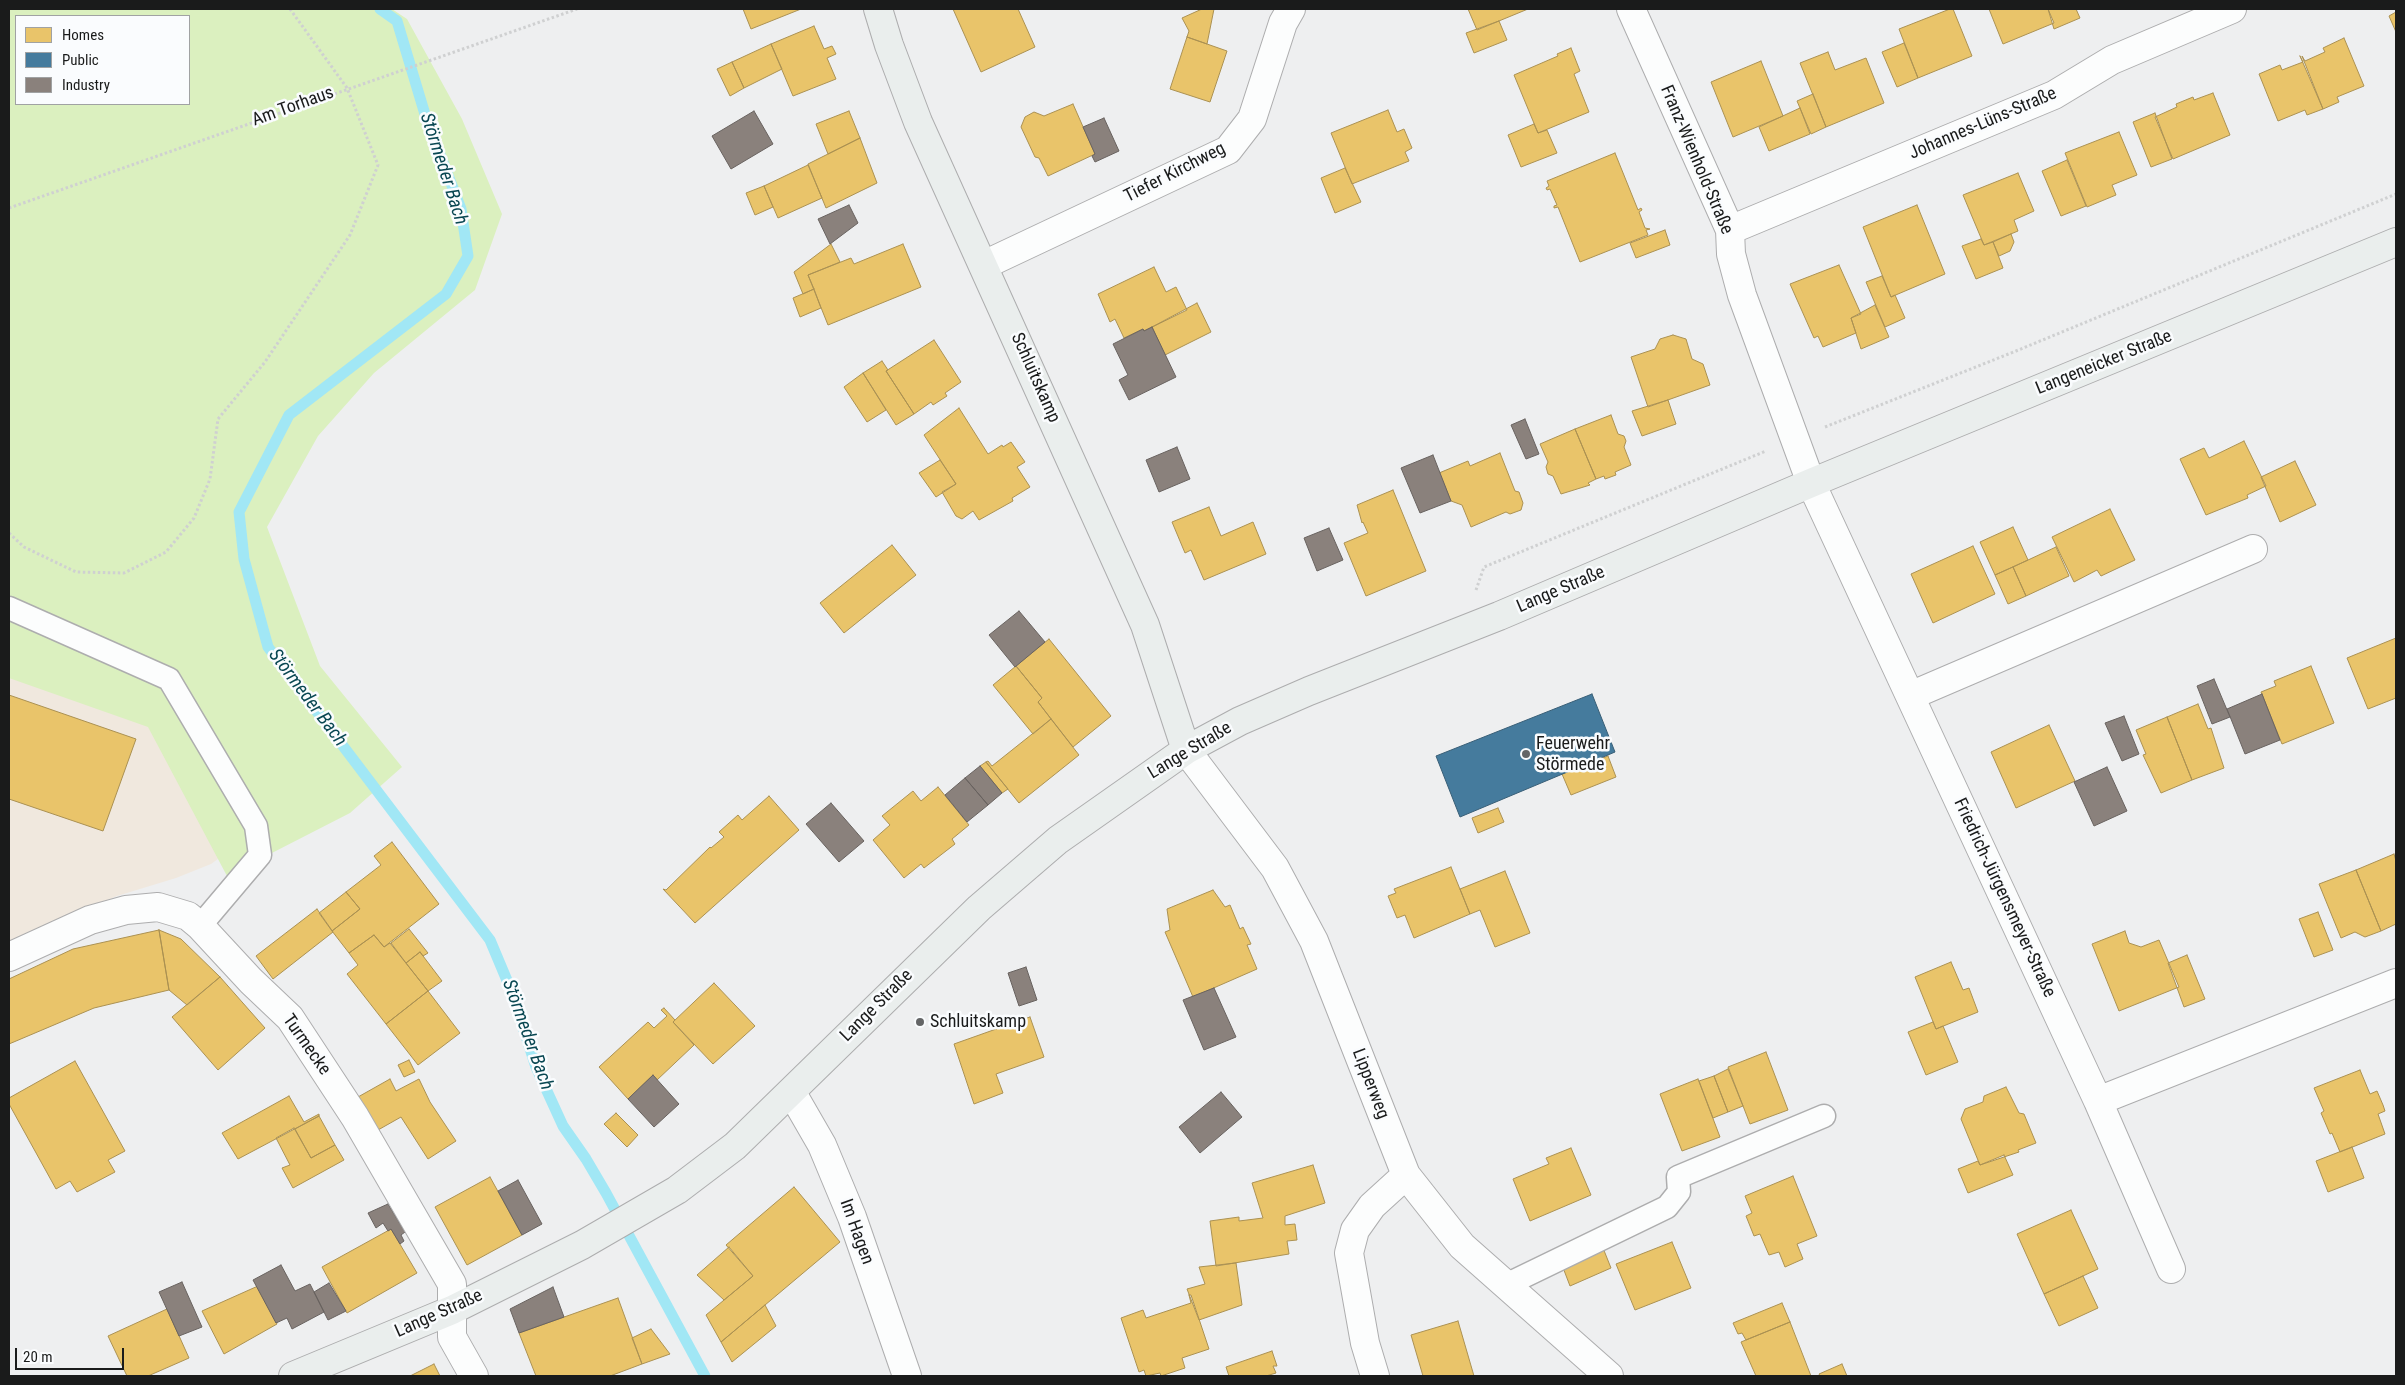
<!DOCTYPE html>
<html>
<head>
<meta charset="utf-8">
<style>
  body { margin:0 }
  #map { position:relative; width:2405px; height:1385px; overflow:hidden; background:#eeeff0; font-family:"Roboto Condensed",sans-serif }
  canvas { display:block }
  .frame { position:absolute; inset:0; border:10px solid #1a1b1b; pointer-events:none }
  .legend { position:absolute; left:15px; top:15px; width:175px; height:90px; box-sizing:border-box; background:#fafcfe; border:1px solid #a0a2a3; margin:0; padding:6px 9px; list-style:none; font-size:15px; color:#1a1b1b }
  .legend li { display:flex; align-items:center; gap:10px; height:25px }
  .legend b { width:25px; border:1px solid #a0a2a3 }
  .scale { position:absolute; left:15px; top:1348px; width:109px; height:22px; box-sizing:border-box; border:2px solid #1a1b1b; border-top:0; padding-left:6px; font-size:15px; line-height:18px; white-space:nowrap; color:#1a1b1b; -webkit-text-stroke:4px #fafcfe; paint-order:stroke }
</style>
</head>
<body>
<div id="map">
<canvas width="2405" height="1385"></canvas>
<div class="frame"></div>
<ul class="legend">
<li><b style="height:14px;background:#e9c46a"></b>Homes</li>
<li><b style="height:14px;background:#457b9d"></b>Public</li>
<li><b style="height:14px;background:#8a817c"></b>Industry</li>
</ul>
<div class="scale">20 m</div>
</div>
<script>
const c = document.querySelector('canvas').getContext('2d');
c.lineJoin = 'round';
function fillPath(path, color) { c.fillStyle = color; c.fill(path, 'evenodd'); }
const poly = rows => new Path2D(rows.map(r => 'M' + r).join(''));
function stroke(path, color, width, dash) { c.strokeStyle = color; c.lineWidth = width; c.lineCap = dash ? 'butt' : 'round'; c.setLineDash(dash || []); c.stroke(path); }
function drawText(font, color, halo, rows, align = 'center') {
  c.font = font + ' "Roboto Condensed",sans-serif'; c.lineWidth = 5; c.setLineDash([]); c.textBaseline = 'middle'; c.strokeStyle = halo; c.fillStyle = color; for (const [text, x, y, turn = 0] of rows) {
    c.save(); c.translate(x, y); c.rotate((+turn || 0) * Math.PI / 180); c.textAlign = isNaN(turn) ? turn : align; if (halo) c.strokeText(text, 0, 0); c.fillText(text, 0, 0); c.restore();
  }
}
const commercial = poly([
  [9,627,292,806,211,864,176,878,117,896,9,941]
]);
const green = poly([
  [9,9,392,9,407,19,462,119,502,214,475,290,374,373,318,436,267,527,320,666,402,767,350,813,227,876,148,727,9,678],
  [16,16,189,16,189,104,16,104]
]);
const homes = poly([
  [743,9,801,9,751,29,743,9],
  [953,9,1018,9,1035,47,981,72,953,9],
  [1202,9,1214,9,1207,44,1187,37,1189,31,1182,18,1202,9],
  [1468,9,1528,9,1477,30,1468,9],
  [1950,9,1953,9,1972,56,1918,78,1899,29,1950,9],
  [1989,9,2048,9,2054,23,2003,44,1989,9],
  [2048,9,2076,9,2080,18,2054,29,2048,9],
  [2396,12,2396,32,2389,16,2396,12],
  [1499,21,1507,40,1474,53,1466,33,1499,21],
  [814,26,824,49,832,46,836,54,827,58,836,79,793,96,771,44,814,26],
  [1187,37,1227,51,1210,102,1170,89,1187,37],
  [2344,38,2364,86,2337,97,2339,102,2323,109,2302,56,2305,61,2325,52,2323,48,2344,38],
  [1904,43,1918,78,1897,87,1882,52,1904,43],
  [771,44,782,69,744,88,732,62,771,44],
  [1571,48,1580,71,1574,74,1589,112,1538,133,1514,75,1558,56,1557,54,1571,48],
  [1828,52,1835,70,1866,58,1884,103,1826,127,1800,63,1828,52],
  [2300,56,2323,109,2307,115,2305,110,2278,121,2259,74,2280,65,2282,70,2303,62,2300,56],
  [1761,61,1783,116,1733,137,1711,82,1761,61],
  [732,62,744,88,730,96,717,69,732,62],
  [2213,93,2230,135,2173,159,2155,117,2177,107,2176,104,2193,97,2194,100,2213,93],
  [1813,94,1826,127,1811,134,1797,101,1813,94],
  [1073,104,1095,154,1048,176,1039,158,1035,157,1021,127,1025,117,1034,112,1044,116,1073,104],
  [1800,108,1810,134,1769,151,1759,127,1800,108],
  [1388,110,1397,132,1404,129,1412,148,1405,152,1409,161,1352,184,1331,133,1388,110],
  [849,111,860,138,828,154,816,124,849,111],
  [2155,113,2172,159,2151,167,2133,122,2155,113],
  [1534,124,1538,133,1547,130,1557,153,1521,167,1508,135,1534,124],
  [2119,132,2137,175,2112,185,2116,195,2087,207,2065,153,2119,132],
  [860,138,877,183,826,208,808,164,860,138],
  [1615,153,1638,210,1641,208,1642,210,1639,212,1645,228,1650,229,1646,230,1648,235,1580,262,1558,207,1554,208,1554,206,1557,205,1550,189,1547,190,1546,188,1549,186,1547,181,1615,153],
  [2067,160,2086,206,2061,216,2042,171,2067,160],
  [808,165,822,198,778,218,764,186,808,165],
  [1345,168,1361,202,1335,213,1321,178,1345,168],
  [2018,173,2034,211,2014,220,2018,231,1984,245,1963,195,2018,173],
  [764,186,773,207,755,215,746,193,764,186],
  [1917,205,1945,274,1891,297,1863,227,1917,205],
  [1665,230,1670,245,1636,258,1630,243,1665,230],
  [2011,234,2014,242,2010,251,1999,256,1993,242,2011,234],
  [1981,239,1984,245,1993,242,2003,268,1976,279,1962,246,1981,239],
  [831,244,840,262,808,275,814,289,803,294,794,272,831,244],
  [903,244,921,287,828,325,808,275,851,258,854,264,903,244],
  [1839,265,1861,314,1851,318,1856,333,1823,347,1818,336,1814,338,1790,284,1839,265],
  [1154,267,1166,292,1176,287,1187,310,1144,331,1143,329,1124,338,1115,319,1110,322,1098,294,1154,267],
  [1882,276,1891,297,1895,295,1905,318,1885,327,1866,282,1882,276],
  [814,289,821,308,800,317,793,298,814,289],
  [1197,303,1211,332,1165,355,1152,327,1197,303],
  [1875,305,1889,337,1861,349,1851,318,1875,305],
  [1673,335,1686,339,1692,359,1703,364,1710,385,1648,407,1631,357,1655,349,1660,339,1673,335],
  [934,340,961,382,945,393,947,396,933,405,931,402,914,414,886,371,934,340],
  [882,361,888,370,886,371,914,414,896,425,863,373,882,361],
  [863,373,886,410,867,422,844,387,863,373],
  [1668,400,1676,424,1642,436,1632,411,1668,400],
  [959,408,988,454,1002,445,1003,447,1011,442,1025,462,1017,467,1030,487,1012,498,1013,501,979,520,973,511,962,519,956,516,942,492,956,484,924,435,959,408],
  [1611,415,1618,434,1624,436,1626,441,1624,447,1631,465,1615,472,1616,475,1605,479,1604,476,1596,479,1575,429,1611,415],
  [1575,429,1596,479,1588,483,1590,485,1561,494,1553,476,1548,474,1546,467,1548,462,1540,444,1575,429],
  [2244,441,2266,486,2247,495,2248,498,2206,515,2180,459,2204,448,2209,458,2244,441],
  [1500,453,1515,491,1519,492,1523,503,1521,510,1510,514,1506,512,1471,527,1462,505,1451,501,1439,473,1468,461,1470,466,1500,453],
  [940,460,956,484,936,497,919,473,940,460],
  [2295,461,2316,505,2280,522,2261,477,2295,461],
  [1393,490,1426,571,1366,596,1344,543,1368,533,1363,522,1362,523,1357,505,1393,490],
  [1209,507,1221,536,1253,522,1266,554,1204,580,1191,550,1185,553,1172,522,1209,507],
  [2110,509,2135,560,2101,576,2097,570,2074,582,2052,537,2110,509],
  [2013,527,2028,560,1995,575,1980,542,2013,527],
  [892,545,916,575,844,633,820,603,892,545],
  [1973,546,1995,594,1933,623,1911,574,1973,546],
  [2056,547,2069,576,2026,596,2013,567,2056,547],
  [2013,567,2026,596,2008,604,1995,575,2013,567],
  [2396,638,2396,698,2368,709,2347,658,2396,638],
  [1049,639,1111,716,1073,747,1038,702,1042,698,1016,666,1049,639],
  [1016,666,1042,698,1038,702,1051,719,1033,734,993,685,1016,666],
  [2311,666,2334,723,2282,744,2261,692,2276,686,2274,681,2311,666],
  [9,695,136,739,103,831,9,799,9,695],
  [2198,704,2208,729,2211,728,2224,768,2192,780,2167,717,2198,704],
  [2167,717,2192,780,2161,793,2143,755,2146,754,2136,730,2167,717],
  [1051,719,1079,755,1019,803,986,762,988,761,992,766,1051,719],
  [2049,725,2075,781,2016,808,1991,752,2049,725],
  [1608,756,1616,777,1571,795,1562,774,1608,756],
  [986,762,1008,789,1002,793,980,766,986,762],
  [938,787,969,825,952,839,955,844,924,868,921,864,904,878,873,840,890,825,882,816,913,791,921,801,938,787],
  [769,796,799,830,695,923,663,889,666,890,710,847,711,848,724,837,719,832,738,815,742,820,769,796],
  [1498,808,1504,822,1478,833,1472,818,1498,808],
  [392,842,439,904,384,947,374,935,349,953,332,931,360,909,346,892,381,865,374,856,392,842],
  [2394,854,2396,861,2396,924,2381,931,2356,870,2394,854],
  [1451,867,1470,914,1414,938,1405,915,1397,918,1388,896,1396,893,1394,889,1451,867],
  [2356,870,2381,931,2365,937,2355,932,2341,938,2319,884,2356,870],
  [1505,871,1530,933,1495,947,1480,910,1470,914,1460,889,1505,871],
  [1213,890,1225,907,1230,905,1240,929,1243,927,1251,944,1247,945,1257,969,1193,997,1165,932,1170,930,1167,909,1213,890],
  [346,892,360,909,332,931,319,913,346,892],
  [317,909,333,932,273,979,256,956,317,909],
  [2318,912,2333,950,2314,957,2299,919,2318,912],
  [409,929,428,953,423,956,420,952,406,963,391,943,409,929],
  [159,930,169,990,94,1008,9,1044,9,979,73,949,159,930],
  [159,930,181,939,220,977,187,1005,169,990,159,930],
  [2125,931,2129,943,2141,947,2159,940,2179,987,2119,1011,2092,944,2125,931],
  [374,935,384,947,390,943,428,991,386,1024,347,974,358,965,349,953,374,935],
  [420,952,442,981,428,991,406,963,420,952],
  [2187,955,2205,999,2184,1007,2168,963,2187,955],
  [1951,962,1963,990,1969,988,1978,1012,1936,1029,1915,977,1951,962],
  [220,977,265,1028,218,1070,172,1017,220,977],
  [714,983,755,1026,713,1064,673,1022,714,983],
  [428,991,460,1033,418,1065,386,1024,428,991],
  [664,1008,675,1020,673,1022,694,1045,657,1080,653,1075,628,1099,599,1067,648,1022,654,1028,667,1016,661,1010,664,1008],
  [1030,1017,1044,1057,996,1074,1003,1093,974,1104,954,1044,1030,1017],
  [1933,1022,1936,1029,1943,1026,1958,1062,1926,1075,1908,1032,1933,1022],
  [1766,1052,1788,1110,1750,1124,1728,1067,1766,1052],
  [409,1060,415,1072,404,1077,398,1065,409,1060],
  [75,1061,125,1151,108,1160,115,1172,77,1192,70,1181,56,1189,9,1104,9,1098,75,1061],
  [1728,1069,1743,1106,1728,1112,1714,1076,1728,1069],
  [2360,1070,2370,1094,2377,1091,2383,1105,2385,1111,2378,1114,2385,1134,2340,1152,2332,1133,2330,1134,2321,1113,2324,1111,2314,1088,2360,1070],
  [1714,1076,1728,1112,1713,1118,1699,1081,1714,1076],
  [390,1079,396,1091,419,1079,430,1102,456,1141,428,1159,401,1117,378,1130,358,1097,390,1079],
  [1698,1079,1720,1137,1682,1151,1660,1094,1698,1079],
  [2006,1087,2019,1113,2024,1114,2036,1143,2018,1150,2019,1152,1980,1165,1961,1119,1965,1109,1983,1102,1984,1096,2006,1087],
  [289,1096,304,1122,319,1114,319,1116,238,1159,222,1133,289,1096],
  [616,1113,638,1135,627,1147,604,1124,616,1113],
  [319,1116,335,1145,311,1158,295,1129,319,1116],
  [294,1128,311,1158,335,1145,344,1160,293,1188,282,1168,290,1165,276,1138,294,1128],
  [2352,1147,2364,1178,2328,1192,2316,1161,2352,1147],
  [1571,1148,1591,1195,1530,1221,1513,1179,1549,1164,1546,1158,1571,1148],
  [2004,1155,2013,1175,1968,1193,1958,1169,1978,1161,1980,1165,2004,1155],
  [1313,1165,1325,1203,1285,1216,1285,1225,1295,1224,1297,1240,1287,1241,1289,1254,1216,1266,1210,1221,1239,1217,1239,1221,1263,1218,1252,1183,1313,1165],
  [1793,1176,1817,1236,1797,1244,1803,1259,1785,1267,1779,1252,1769,1255,1760,1234,1754,1236,1746,1216,1752,1213,1745,1196,1793,1176],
  [490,1177,522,1235,467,1265,435,1207,490,1177],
  [794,1187,840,1242,721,1342,706,1315,753,1276,726,1245,794,1187],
  [2071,1210,2098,1269,2044,1294,2017,1234,2071,1210],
  [391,1229,417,1273,347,1313,322,1267,391,1229],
  [1672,1242,1691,1288,1635,1310,1616,1264,1672,1242],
  [729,1247,753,1276,724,1300,697,1275,729,1247],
  [1603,1248,1611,1268,1570,1286,1562,1265,1603,1248],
  [1236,1263,1242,1305,1199,1320,1187,1289,1205,1284,1199,1267,1236,1263],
  [2083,1276,2098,1308,2059,1326,2044,1294,2083,1276],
  [258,1286,277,1324,224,1354,202,1311,258,1286],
  [1189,1295,1191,1295,1209,1349,1182,1358,1185,1368,1161,1376,1160,1373,1146,1376,1144,1370,1139,1372,1121,1318,1143,1310,1146,1318,1191,1303,1189,1295],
  [618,1298,642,1364,610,1376,536,1376,519,1333,618,1298],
  [1782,1303,1790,1322,1746,1340,1742,1333,1738,1334,1733,1323,1782,1303],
  [765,1305,776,1326,732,1362,721,1342,765,1305],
  [167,1309,189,1358,148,1376,127,1376,108,1336,167,1309],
  [1458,1321,1474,1376,1423,1376,1411,1335,1458,1321],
  [1790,1322,1811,1376,1756,1376,1741,1342,1790,1322],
  [651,1329,670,1354,642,1364,632,1338,651,1329],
  [1272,1351,1277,1366,1273,1366,1276,1373,1266,1376,1229,1376,1226,1367,1272,1351],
  [434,1364,440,1376,410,1376,434,1364],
  [1842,1364,1847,1376,1820,1376,1819,1374,1842,1364]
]);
const public = poly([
  [1592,694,1615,752,1460,817,1436,756,1592,694]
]);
const industry = poly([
  [754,111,773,144,731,169,712,136,754,111],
  [1104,118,1119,151,1095,162,1092,156,1095,154,1083,127,1104,118],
  [849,205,858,223,830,244,818,219,849,205],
  [1152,327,1176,377,1129,400,1119,380,1128,375,1113,344,1143,329,1144,331,1152,327],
  [1525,419,1539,454,1526,459,1511,425,1525,419],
  [1177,447,1190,479,1159,492,1146,460,1177,447],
  [1433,455,1451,501,1420,513,1401,468,1433,455],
  [1329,528,1343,560,1317,571,1304,538,1329,528],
  [1019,611,1045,642,1015,667,989,635,1019,611],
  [2214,679,2230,717,2212,724,2197,686,2214,679],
  [2262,694,2280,740,2245,754,2227,709,2262,694],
  [2124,716,2139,754,2122,761,2105,723,2124,716],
  [980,766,1002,793,988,805,965,778,980,766],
  [2107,767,2127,811,2094,826,2074,782,2107,767],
  [965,778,988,805,967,822,945,795,965,778],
  [831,803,864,841,839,862,806,824,831,803],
  [1026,967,1037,1000,1019,1006,1008,973,1026,967],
  [1214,988,1236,1037,1204,1050,1183,1000,1214,988],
  [653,1075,679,1104,654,1127,628,1099,653,1075],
  [1221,1092,1242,1117,1200,1153,1179,1127,1221,1092],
  [518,1180,542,1224,522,1235,498,1191,518,1180],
  [388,1204,405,1232,401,1235,404,1241,400,1244,391,1229,388,1231,383,1223,376,1228,368,1213,388,1204],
  [281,1265,295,1291,310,1284,324,1312,292,1329,287,1318,276,1323,253,1280,281,1265],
  [182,1282,202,1327,179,1336,159,1292,182,1282],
  [329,1283,346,1311,328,1320,314,1292,329,1283],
  [553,1287,564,1317,519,1333,510,1309,553,1287]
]);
const stream = poly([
  [380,9,397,21,427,121,461,209,468,256,446,294,289,415,239,512,244,559,268,647,490,940,511,990,536,1067,563,1126,586,1159,606,1193,705,1376]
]);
const path = poly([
  [9,208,577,9],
  [1825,427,2016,351,2396,194],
  [9,533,24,547,76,572,124,573,166,552,194,518,210,479,218,419,265,362,350,235,378,165,347,88,290,9],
  [1476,590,1484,567,1766,451]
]);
const lane = poly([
  [9,608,169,679,256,826,260,855,200,926],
  [1506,1285,1667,1207,1679,1192,1678,1177,1824,1116]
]);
const street = poly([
  [1631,9,1730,230,1731,254,1742,295,1811,483,2098,1101,2171,1269],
  [1730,230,2054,95,2112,60,2232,9],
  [984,265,1228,150,1252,119,1283,23,1291,9],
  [1910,696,2253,549],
  [1186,750,1275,868,1314,941,1406,1175,1462,1246,1609,1376],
  [9,957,90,920,126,910,158,907,188,916,200,926,251,981,290,1018,355,1117,452,1284,452,1337,474,1376],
  [792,1093,822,1145,852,1217,907,1376],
  [2098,1101,2396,983],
  [1375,1376,1365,1343,1349,1253,1355,1230,1372,1206,1406,1175]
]);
const secondary = poly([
  [878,9,889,45,918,122,1145,625,1186,750],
  [293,1376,452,1310,582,1245,677,1190,735,1146,979,908,1058,840,1186,750,1240,721,1309,691,1499,616,1811,483,2396,242]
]);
const markers = [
  [1526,754,5,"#646566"],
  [920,1022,5,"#646566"]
];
const streetNames = [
  ["Am Torhaus",293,107,-20],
  ["Johannes-Lüns-Straße",1983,124,-23],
  ["Franz-Wienhold-Straße",1696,160,67],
  ["Tiefer Kirchweg",1175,173,-27],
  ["Langeneicker Straße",2104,363,-22],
  ["Schluitskamp",1035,378,66],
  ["Lange Straße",1561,590,-23],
  ["Lange Straße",1190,751,-31],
  ["Friedrich-Jürgensmeyer-Straße",2004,898,65],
  ["Lange Straße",877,1006,-45],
  ["Turmecke",306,1045,55],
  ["Lipperweg",1370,1084,69],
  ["Im Hagen",856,1232,70],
  ["Lange Straße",439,1314,-24]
];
const poiNames = [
  ["Feuerwehr",1536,744],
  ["Störmede",1536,765],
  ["Schluitskamp",930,1022]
];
const waterNames = [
  ["Störmeder Bach",443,169,72],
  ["Störmeder Bach",307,698,53],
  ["Störmeder Bach",527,1035,70]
];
fillPath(commercial, '#f0e8de');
fillPath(green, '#dbf0bf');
fillPath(homes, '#e9c46a');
stroke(homes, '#ab9152', 1);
fillPath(public, '#457b9d');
stroke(public, '#385e76', 1);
fillPath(industry, '#8a817c');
stroke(industry, '#68625f', 1);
stroke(stream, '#a1e7f5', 11);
stroke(lane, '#adadae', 25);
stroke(street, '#adadae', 30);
stroke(secondary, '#adadae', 30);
stroke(path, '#cfd0d1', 3, [2.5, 2.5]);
stroke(lane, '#fcfdfd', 22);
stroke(street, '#fcfdfd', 28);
stroke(secondary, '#eaeeed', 28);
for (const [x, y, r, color] of markers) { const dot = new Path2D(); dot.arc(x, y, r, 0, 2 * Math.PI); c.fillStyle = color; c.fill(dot); stroke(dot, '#fafcfe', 2); }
drawText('18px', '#1a1b1b', '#fafcfe', streetNames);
drawText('18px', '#1a1b1b', '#fafcfe', poiNames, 'left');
drawText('italic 19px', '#094752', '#fafcfe', waterNames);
</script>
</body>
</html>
